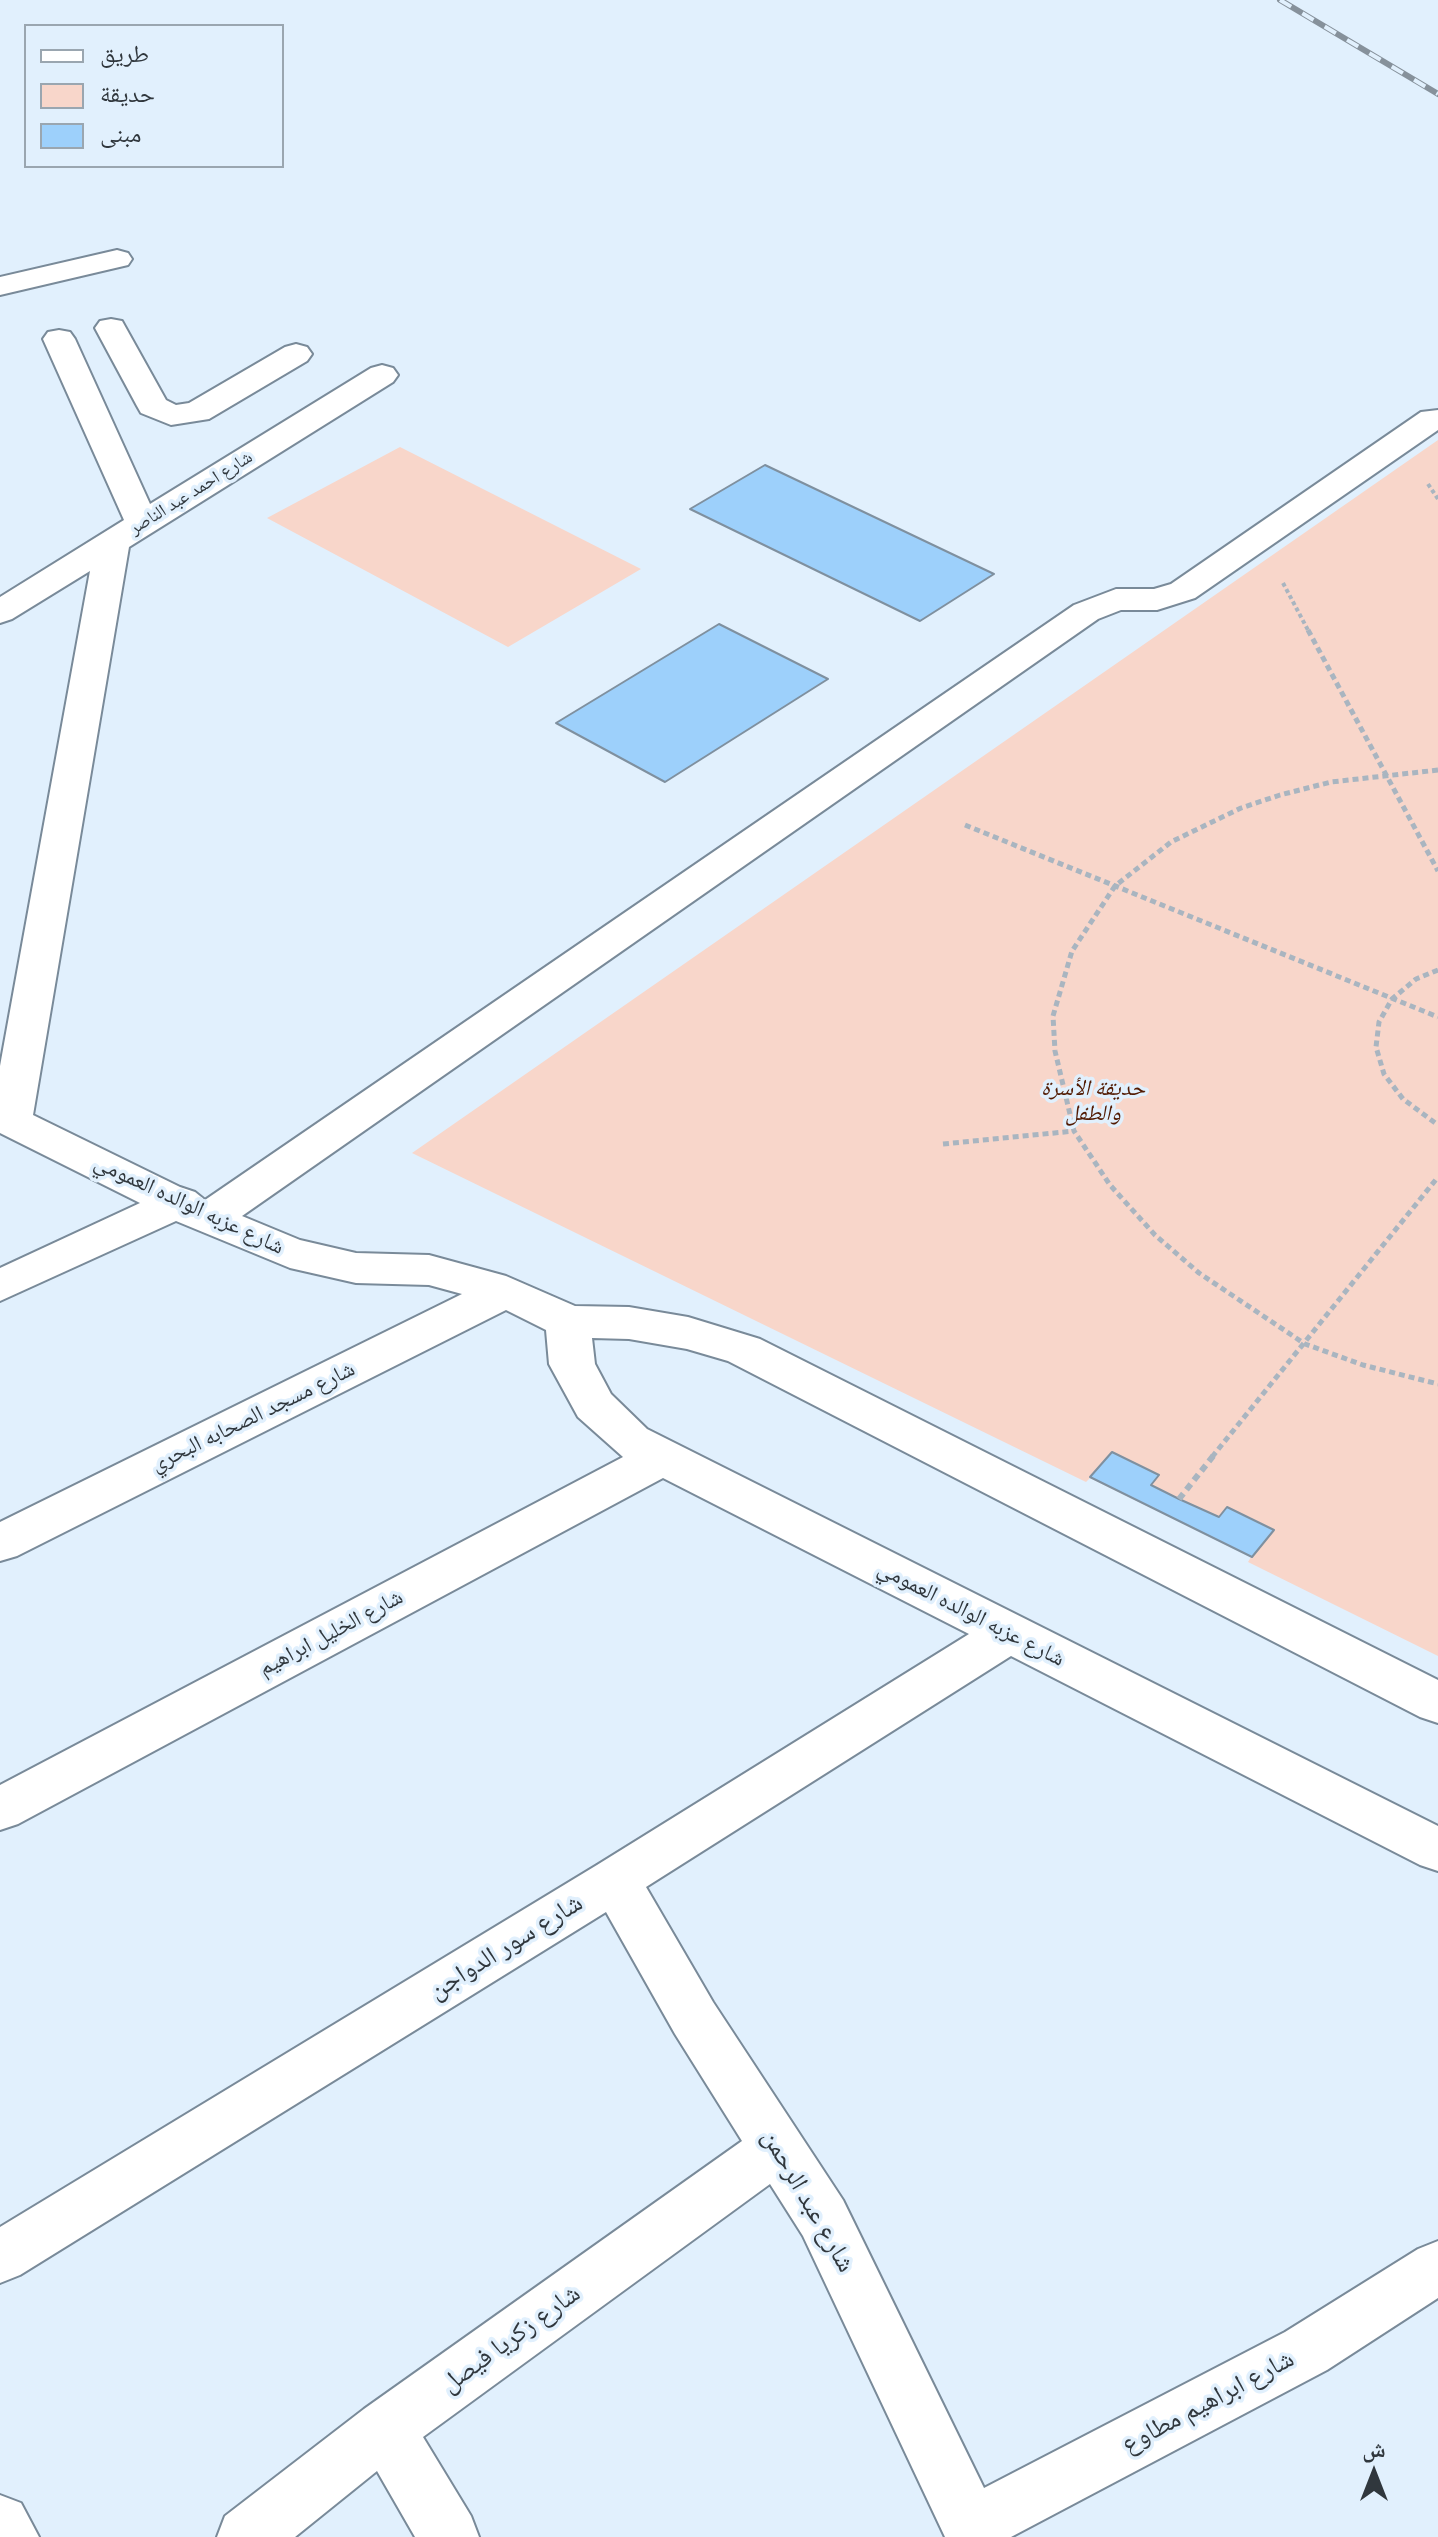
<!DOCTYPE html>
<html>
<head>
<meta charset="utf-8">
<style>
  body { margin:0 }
  #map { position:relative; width:1438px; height:2537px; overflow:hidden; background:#e1f0fd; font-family:Merriweather,"Noto Naskh Arabic",serif }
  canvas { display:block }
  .legend { position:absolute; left:24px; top:24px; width:260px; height:144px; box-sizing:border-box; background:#e1f0fd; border:2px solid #9aa6b0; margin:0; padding:10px 14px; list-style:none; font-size:24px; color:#30373d }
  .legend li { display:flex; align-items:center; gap:16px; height:40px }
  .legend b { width:40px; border:2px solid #9aa6b0 }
  .north { position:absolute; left:1334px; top:2433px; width:80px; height:80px; -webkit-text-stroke:6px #e1f0fd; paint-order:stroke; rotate:0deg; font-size:22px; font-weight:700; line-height:32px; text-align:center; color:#30373d }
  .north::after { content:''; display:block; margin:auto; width:28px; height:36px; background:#30373d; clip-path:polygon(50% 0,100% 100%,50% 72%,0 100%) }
</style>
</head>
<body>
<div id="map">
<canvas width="1438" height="2537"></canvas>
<ul class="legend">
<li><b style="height:10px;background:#fff"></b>طريق</li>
<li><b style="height:22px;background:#f8d6ca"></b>حديقة</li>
<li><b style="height:22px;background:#9dd0fb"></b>مبنى</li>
</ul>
<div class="north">ش</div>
</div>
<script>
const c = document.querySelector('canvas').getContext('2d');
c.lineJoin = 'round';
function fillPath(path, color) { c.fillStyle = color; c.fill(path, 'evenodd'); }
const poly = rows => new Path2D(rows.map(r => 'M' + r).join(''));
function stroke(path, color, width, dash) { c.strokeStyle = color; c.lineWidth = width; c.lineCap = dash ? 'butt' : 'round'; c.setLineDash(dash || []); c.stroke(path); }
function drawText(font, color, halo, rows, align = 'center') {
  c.font = font + ' Merriweather,"Noto Naskh Arabic",serif'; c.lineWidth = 7; c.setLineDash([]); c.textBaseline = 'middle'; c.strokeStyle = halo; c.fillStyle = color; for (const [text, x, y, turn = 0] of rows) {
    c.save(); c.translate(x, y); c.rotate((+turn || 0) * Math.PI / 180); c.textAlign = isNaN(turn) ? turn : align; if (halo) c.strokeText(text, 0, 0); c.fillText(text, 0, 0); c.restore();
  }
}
const green = poly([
  [1438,440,1438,1656,1248,1562,1251,1557,1090,1478,1086,1482,412,1153],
  [400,447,641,569,508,647,267,518]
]);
const building = poly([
  [765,465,994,574,920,621,690,509,765,465],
  [719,624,828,679,665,782,556,723,719,624],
  [1112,1452,1159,1475,1151,1485,1179,1499,1219,1517,1227,1507,1274,1530,1252,1557,1090,1477,1112,1452]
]);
const pathFar2 = poly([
  [1428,484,1438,499],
  [1283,583,1309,632]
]);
const pathFar1 = poly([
  [1308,630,1438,871],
  [1438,770,1331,782,1280,795,1241,808,1171,842,1115,886,1072,951,1053,1016,1055,1051,1074,1131,1110,1185,1155,1235,1199,1273,1305,1344,1363,1365,1438,1384],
  [965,825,1438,1017],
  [1438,970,1416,979,1392,999,1379,1022,1376,1047,1384,1074,1403,1099,1438,1125],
  [943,1144,1074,1131],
  [1212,1457,1438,1177]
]);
const path = poly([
  [1179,1499,1214,1455]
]);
const minor = poly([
  [117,250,128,253,132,259,128,265,0,295,0,277,117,250],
  [111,319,122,321,166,400,176,405,189,403,285,347,296,344,307,347,312,354,307,361,209,419,171,425,141,413,137,406,95,328,100,321,111,319],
  [59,330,70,332,75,339,150,504,371,368,382,365,393,368,398,375,393,382,129,547,33,1115,180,1187,195,1192,205,1200,1074,605,1116,589,1154,589,1171,584,1421,412,1438,410,1438,430,1195,598,1157,610,1121,610,1098,619,242,1216,300,1240,356,1253,429,1255,506,1276,575,1306,629,1307,688,1317,760,1339,1438,1680,1438,1723,1420,1717,728,1361,687,1349,629,1339,592,1338,595,1364,611,1394,647,1429,1438,1826,1438,1871,1420,1865,1011,1656,646,1887,713,2002,843,2200,984,2488,1285,2332,1418,2249,1438,2241,1438,2298,1327,2370,1011,2537,945,2537,803,2236,770,2184,423,2437,471,2516,479,2537,415,2537,377,2471,295,2537,217,2537,225,2516,364,2409,742,2141,675,2034,606,1912,20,2275,0,2283,0,2227,597,1865,969,1634,663,1478,18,1824,0,1830,0,1785,623,1457,578,1417,549,1364,546,1330,506,1310,17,1556,0,1561,0,1522,462,1294,429,1285,356,1283,290,1268,176,1221,0,1301,0,1268,140,1203,0,1133,0,1066,90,571,12,619,0,623,0,597,124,520,43,339,48,332,59,330],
  [0,2495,21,2503,39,2537,0,2537,0,2495]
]);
const rail = poly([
  [1280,0,1438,94]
]);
const farStreetnames = [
  ["شارع احمد عبد الناصر",191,493,-32]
];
const parkNames = [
  ["حديقة الأسرة",1093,1089],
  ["والطفل",1093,1114]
];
const streetNames = [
  ["شارع عزبه الوالده العمومي",189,1205,25],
  ["شارع مسجد الصحابه البحري",253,1417,-26],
  ["شارع عزبه الوالده العمومي",971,1614,27],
  ["شارع الخليل ابراهيم",331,1633,-28]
];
const nearStreetnames = [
  ["شارع سور الدواجن",506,1947,-32],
  ["شارع عبد الرحمن",808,2201,60],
  ["شارع زكريا فيصل",511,2339,-36],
  ["شارع ابراهيم مطاوع",1208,2402,-28]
];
fillPath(green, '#f8d6ca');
fillPath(building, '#9dd0fb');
stroke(building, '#7f909f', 2);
stroke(minor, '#798a99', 4);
stroke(pathFar2, '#a9b5c0', 4, [4, 3]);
stroke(pathFar1, '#a9b5c0', 5, [6, 4]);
stroke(path, '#a9b5c0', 6, [7, 5]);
fillPath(minor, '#fff');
stroke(rail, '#86919b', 6);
stroke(rail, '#e1f0fd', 4, [13]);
drawText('18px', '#30373d', '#e1f0fd', farStreetnames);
drawText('italic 22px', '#521b03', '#e1f0fd', parkNames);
drawText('22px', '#30373d', '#e1f0fd', streetNames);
drawText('26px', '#30373d', '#e1f0fd', nearStreetnames);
</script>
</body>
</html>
